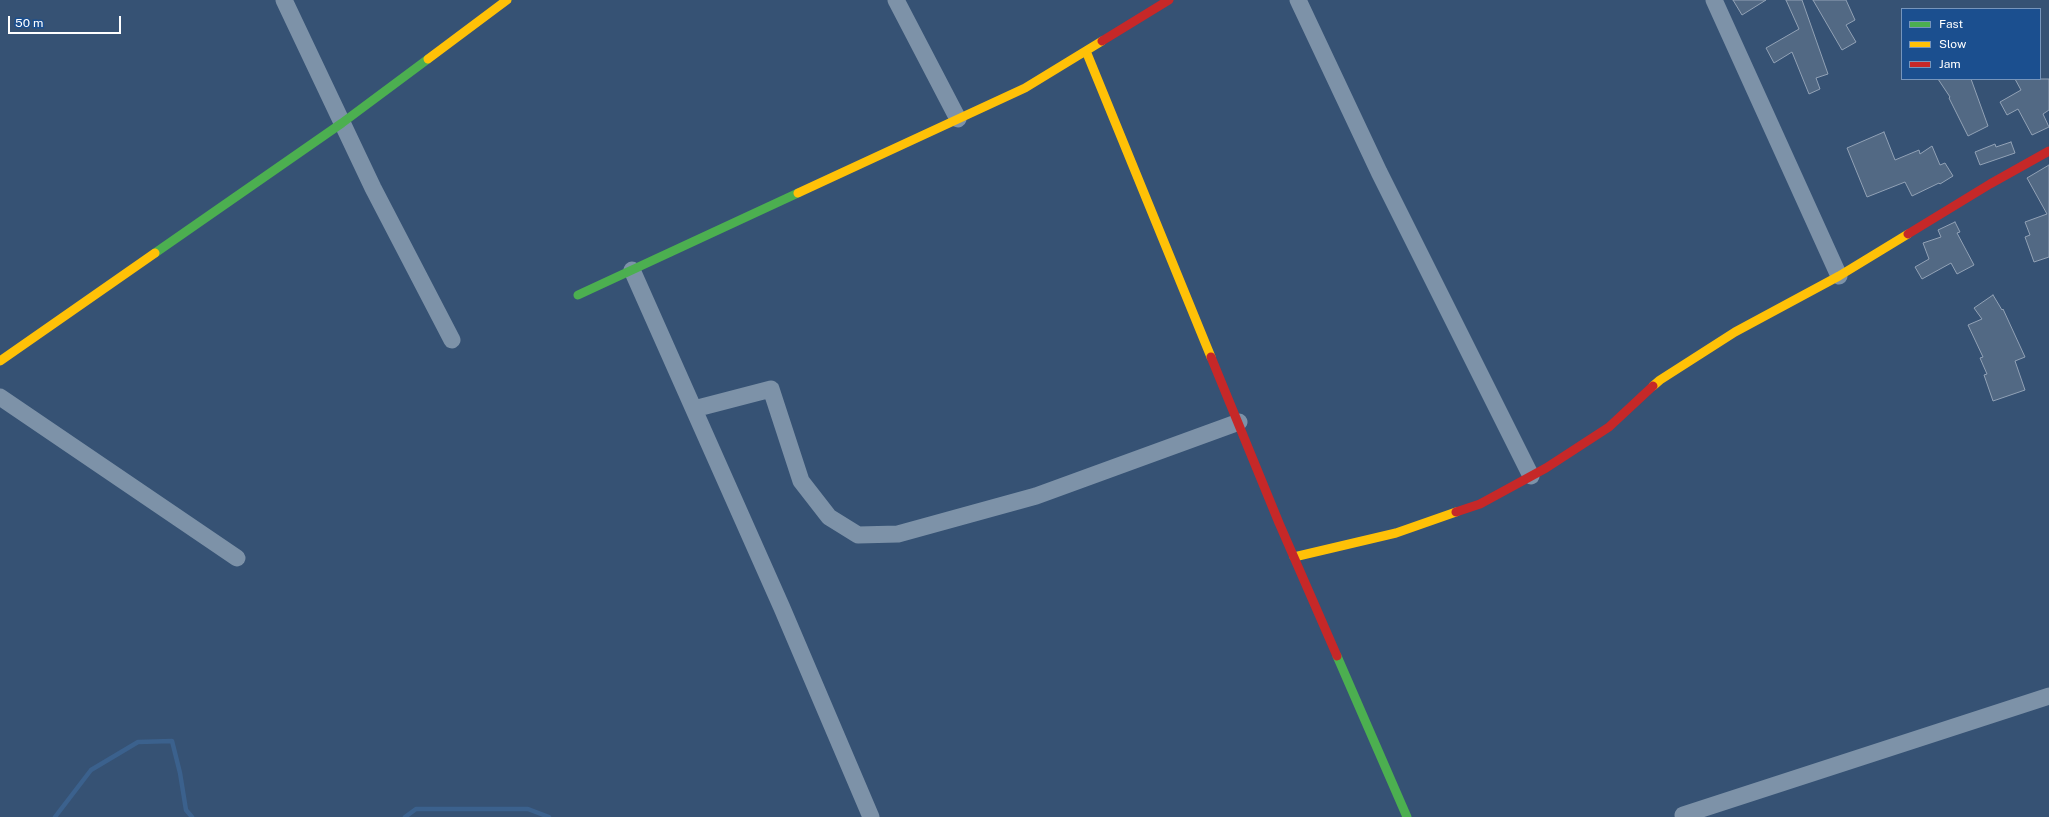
<!DOCTYPE html>
<html>
<head>
<meta charset="utf-8">
<style>
  body { margin:0 }
  #map { position:relative; width:2049px; height:817px; overflow:hidden; background:#365274; font-family:"Public Sans",sans-serif }
  canvas { display:block }
  .legend { position:absolute; left:1901px; top:8px; width:140px; height:72px; box-sizing:border-box; background:#1b4f8f; border:1px solid #7695bc; margin:0; padding:5px 7px; list-style:none; font-size:12px; color:#fff }
  .legend li { display:flex; align-items:center; gap:8px; height:20px }
  .legend b { width:20px; border:1px solid #7695bc }
  .scale { position:absolute; left:8px; top:16px; width:113px; height:18px; box-sizing:border-box; border:2px solid #fff; border-top:0; padding-left:5px; font-size:12px; line-height:14px; white-space:nowrap; color:#fff; -webkit-text-stroke:3px #1b4f8f; paint-order:stroke }
</style>
</head>
<body>
<div id="map">
<canvas width="2049" height="817"></canvas>
<ul class="legend">
<li><b style="height:5px;background:#4caf50"></b>Fast</li>
<li><b style="height:5px;background:#ffc107"></b>Slow</li>
<li><b style="height:5px;background:#c62828"></b>Jam</li>
</ul>
<div class="scale">50 m</div>
</div>
<script>
const c = document.querySelector('canvas').getContext('2d');
c.lineJoin = 'round';
const poly = rows => new Path2D(rows.map(r => 'M' + r).join(''));
function stroke(path, color, width, dash) { c.strokeStyle = color; c.lineWidth = width; c.lineCap = dash ? 'butt' : 'round'; c.setLineDash(dash || []); c.stroke(path); }
function fillPath(path, color) { c.fillStyle = color; c.fill(path, 'evenodd'); }
const stream = poly([
  [55,817,91,770,138,742,172,741,180,773,186,810,192,817],
  [405,817,416,809,528,809,549,817]
]);
const building = poly([
  [1733,0,1766,0,1742,15,1733,0],
  [1786,0,1802,0,1828,74,1816,78,1820,89,1809,94,1792,52,1774,63,1766,48,1799,29,1786,0],
  [1813,0,1846,0,1855,20,1846,25,1856,42,1842,50,1813,0],
  [1938,79,1971,79,1988,126,1968,136,1949,98,1950,97,1938,79],
  [2015,79,2049,79,2049,110,2043,114,2049,127,2032,135,2018,109,2007,115,2000,102,2021,90,2015,79],
  [1884,132,1895,160,1919,150,1920,154,1932,146,1940,165,1945,163,1953,176,1940,184,1939,183,1912,196,1905,182,1867,197,1847,148,1884,132],
  [2011,142,2015,153,1980,165,1975,152,1995,144,1996,147,2011,142],
  [2049,165,2049,257,2034,262,2025,237,2030,235,2025,222,2047,214,2027,178,2049,165],
  [1955,222,1960,232,1957,233,1974,265,1957,274,1951,263,1922,279,1915,267,1929,259,1923,243,1941,237,1938,230,1955,222],
  [1993,295,2002,310,2003,309,2025,357,2015,361,2025,390,1993,401,1984,375,1987,374,1980,358,1983,357,1968,325,1982,319,1974,308,1993,295]
]);
const street = poly([
  [284,0,373,188,452,340],
  [896,0,958,119],
  [1298,0,1379,172,1531,476],
  [1714,0,1839,276],
  [632,270,782,608,871,817],
  [0,397,237,558],
  [694,409,771,389,801,481,829,517,858,535,898,534,1036,496,1239,422],
  [1683,815,2049,696]
]);
const fast = poly([
  [155,253,342,123,428,59],
  [578,295,798,193],
  [1337,656,1407,817]
]);
const slow = poly([
  [1086,51,1211,357],
  [428,59,507,0],
  [798,193,1025,88,1102,41],
  [0,361,155,253],
  [1653,386,1660,380,1735,332,1839,276,1908,234],
  [1294,557,1396,533,1456,512]
]);
const jam = poly([
  [1102,41,1169,0],
  [1908,234,1990,184,2049,151],
  [1211,357,1279,523,1337,656],
  [1456,512,1480,504,1546,468,1609,427,1653,386]
]);
stroke(stream, '#3b618d', 4.5);
fillPath(building, '#526984');
stroke(building, '#92a2b6', 1);
stroke(street, '#7d92a8', 17);
stroke(fast, '#4caf50', 9);
stroke(slow, '#ffc107', 9);
stroke(jam, '#c62828', 9);
</script>
</body>
</html>
